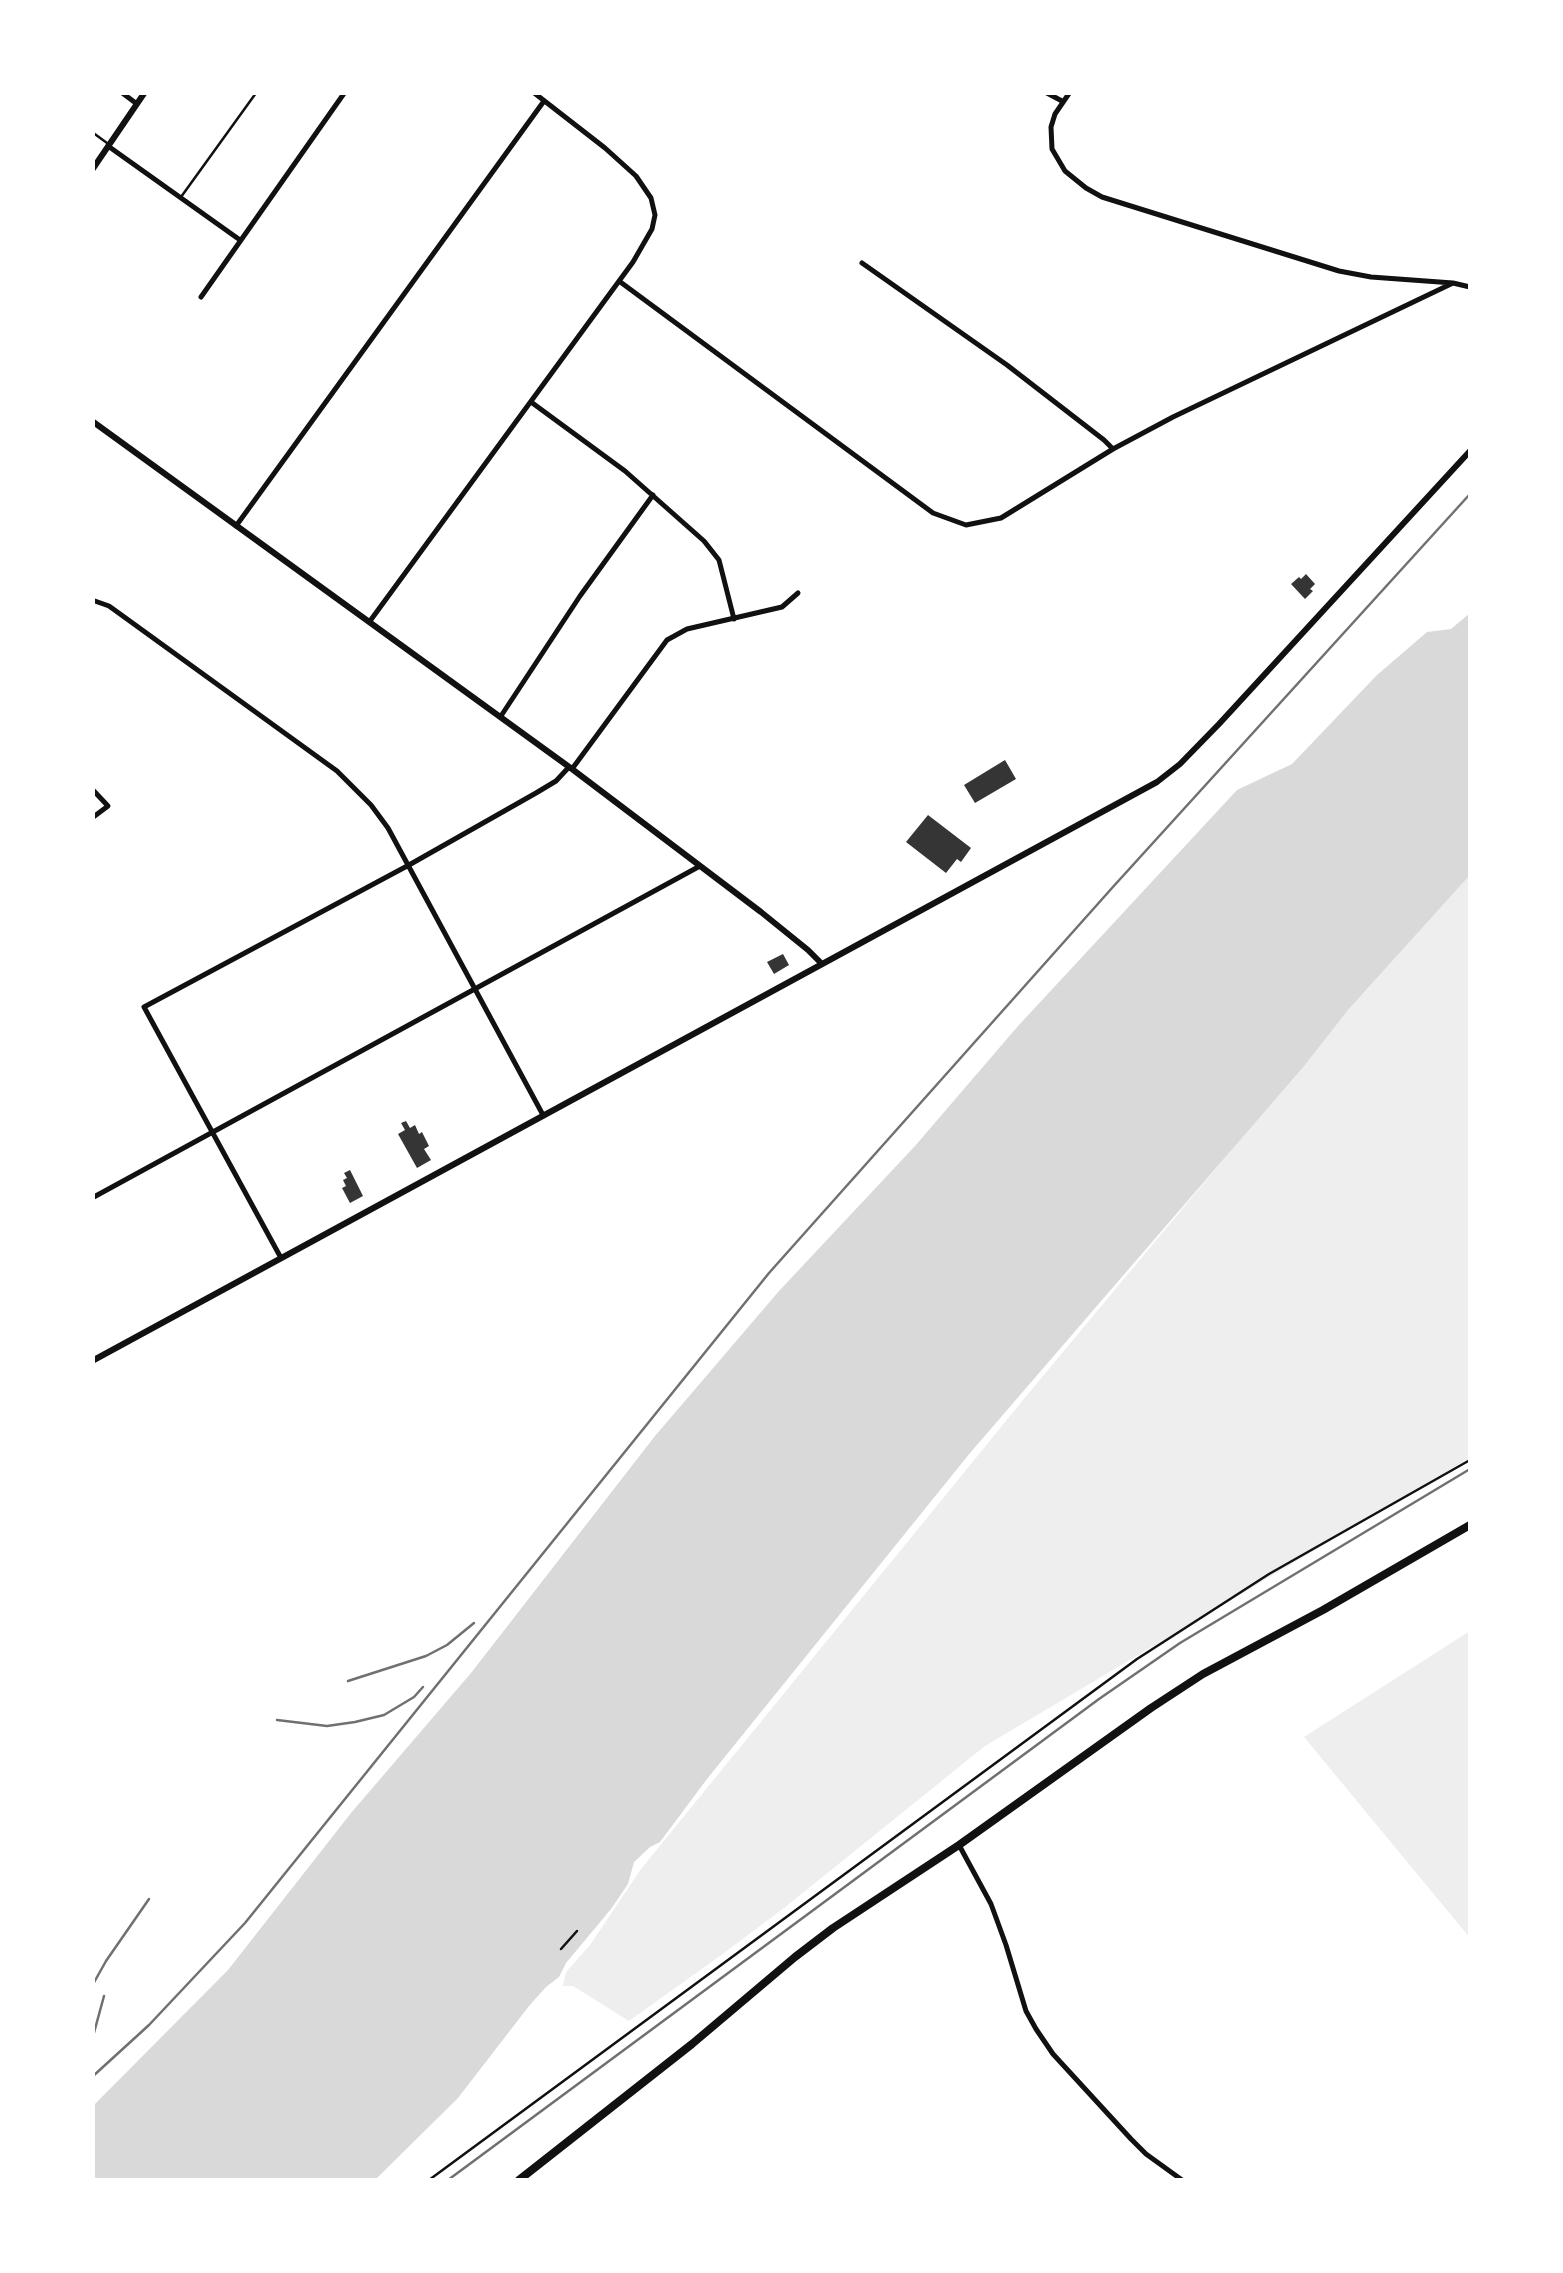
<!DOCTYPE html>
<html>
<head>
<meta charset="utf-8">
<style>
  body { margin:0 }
  #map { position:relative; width:1563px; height:2273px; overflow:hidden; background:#fff; font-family:Karla,sans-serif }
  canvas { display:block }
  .frame { position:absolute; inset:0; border:95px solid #fff; pointer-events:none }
</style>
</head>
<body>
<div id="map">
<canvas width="1563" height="2273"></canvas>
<div class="frame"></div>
</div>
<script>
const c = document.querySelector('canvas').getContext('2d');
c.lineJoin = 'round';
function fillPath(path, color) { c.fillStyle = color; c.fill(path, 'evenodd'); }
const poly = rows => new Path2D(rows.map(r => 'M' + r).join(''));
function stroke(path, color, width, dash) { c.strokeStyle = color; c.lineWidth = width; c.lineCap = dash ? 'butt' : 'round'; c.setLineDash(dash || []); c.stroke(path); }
const green = poly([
  [1470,875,1470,1458,985,1746,784,1908,720,1956,629,2021,573,1986,563,1986,566,1972,590,1945,641,1869,1023,1400,1348,1010],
  [1470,1631,1470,1938,1304,1737]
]);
const water = poly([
  [1470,613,1470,875,1348,1010,1304,1066,970,1453,707,1779,660,1842,650,1847,634,1862,628,1884,611,1909,566,1963,559,1977,546,1987,529,2006,458,2098,375,2180,93,2180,93,2106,228,1970,351,1813,471,1673,655,1436,779,1291,915,1146,1018,1026,1237,790,1292,764,1377,675,1427,632,1451,629]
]);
const building = poly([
  [1306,574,1315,584,1310,589,1313,591,1305,599,1291,584,1299,577,1301,579],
  [1005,760,1016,779,975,803,964,785],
  [928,815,971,848,961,862,957,859,946,873,906,842],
  [783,954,789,965,774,974,767,962],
  [406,1121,410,1128,415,1125,419,1134,422,1132,429,1146,424,1149,431,1160,417,1168,398,1134,405,1130,401,1123],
  [350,1170,363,1196,350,1203,342,1188,346,1186,343,1180,347,1178,344,1173]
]);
const path = poly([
  [561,1949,577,1931],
  [429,2180,1137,1659,1269,1574,1470,1460]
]);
const service = poly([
  [92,132,107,143],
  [181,197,256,93]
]);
const minor = poly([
  [121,92,137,104],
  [1045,92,1062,101],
  [1070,92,1055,114,1051,127,1052,149,1065,171,1086,188,1102,197,1339,271,1371,277,1453,283,1470,287],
  [108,146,240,240],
  [862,263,1007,365,1104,440,1113,449],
  [619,281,933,513,966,525,1001,518,1113,449,1173,417,1453,283],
  [201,297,345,92],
  [531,402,625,471,704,541,719,560,734,619],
  [236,526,544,101],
  [92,600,109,606,127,619,337,771,371,805,388,828,543,1115],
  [370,621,633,262,652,229,655,215,651,198,636,176,605,148,533,92],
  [501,716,580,596,653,495],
  [572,769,667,640,687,629,782,607,798,593],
  [92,789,108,806,92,818],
  [92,1198,700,866],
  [281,1258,144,1007,409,865,536,793,556,781,569,767],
  [959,1845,991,1904,1006,1945,1026,2011,1036,2029,1053,2054,1131,2139,1146,2154,1182,2180]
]);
const tertiary = poly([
  [92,170,145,92],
  [92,421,572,769,761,912,808,950,822,964],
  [92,1361,1157,782,1180,764,1219,724,1470,451]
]);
const secondary = poly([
  [519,2180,692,2044,795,1957,833,1928,959,1845,1151,1708,1203,1674,1323,1610,1470,1525]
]);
const rail = poly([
  [348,1681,426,1656,447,1645,474,1623],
  [277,1720,327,1726,355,1722,384,1715,414,1697,423,1687],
  [92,1986,106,1961,149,1899],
  [92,2040,104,1996],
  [92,2077,149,2025,245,1923,769,1273,1112,888,1470,494],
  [448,2180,1099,1699,1180,1643,1470,1469]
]);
fillPath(green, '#eee');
fillPath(water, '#d9d9d9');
fillPath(building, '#353535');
stroke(path, '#111', 2.5);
stroke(service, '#111', 2.5);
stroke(minor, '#111', 5);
stroke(tertiary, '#111', 6);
stroke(secondary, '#111', 8);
stroke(rail, '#707070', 2.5);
</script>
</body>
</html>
